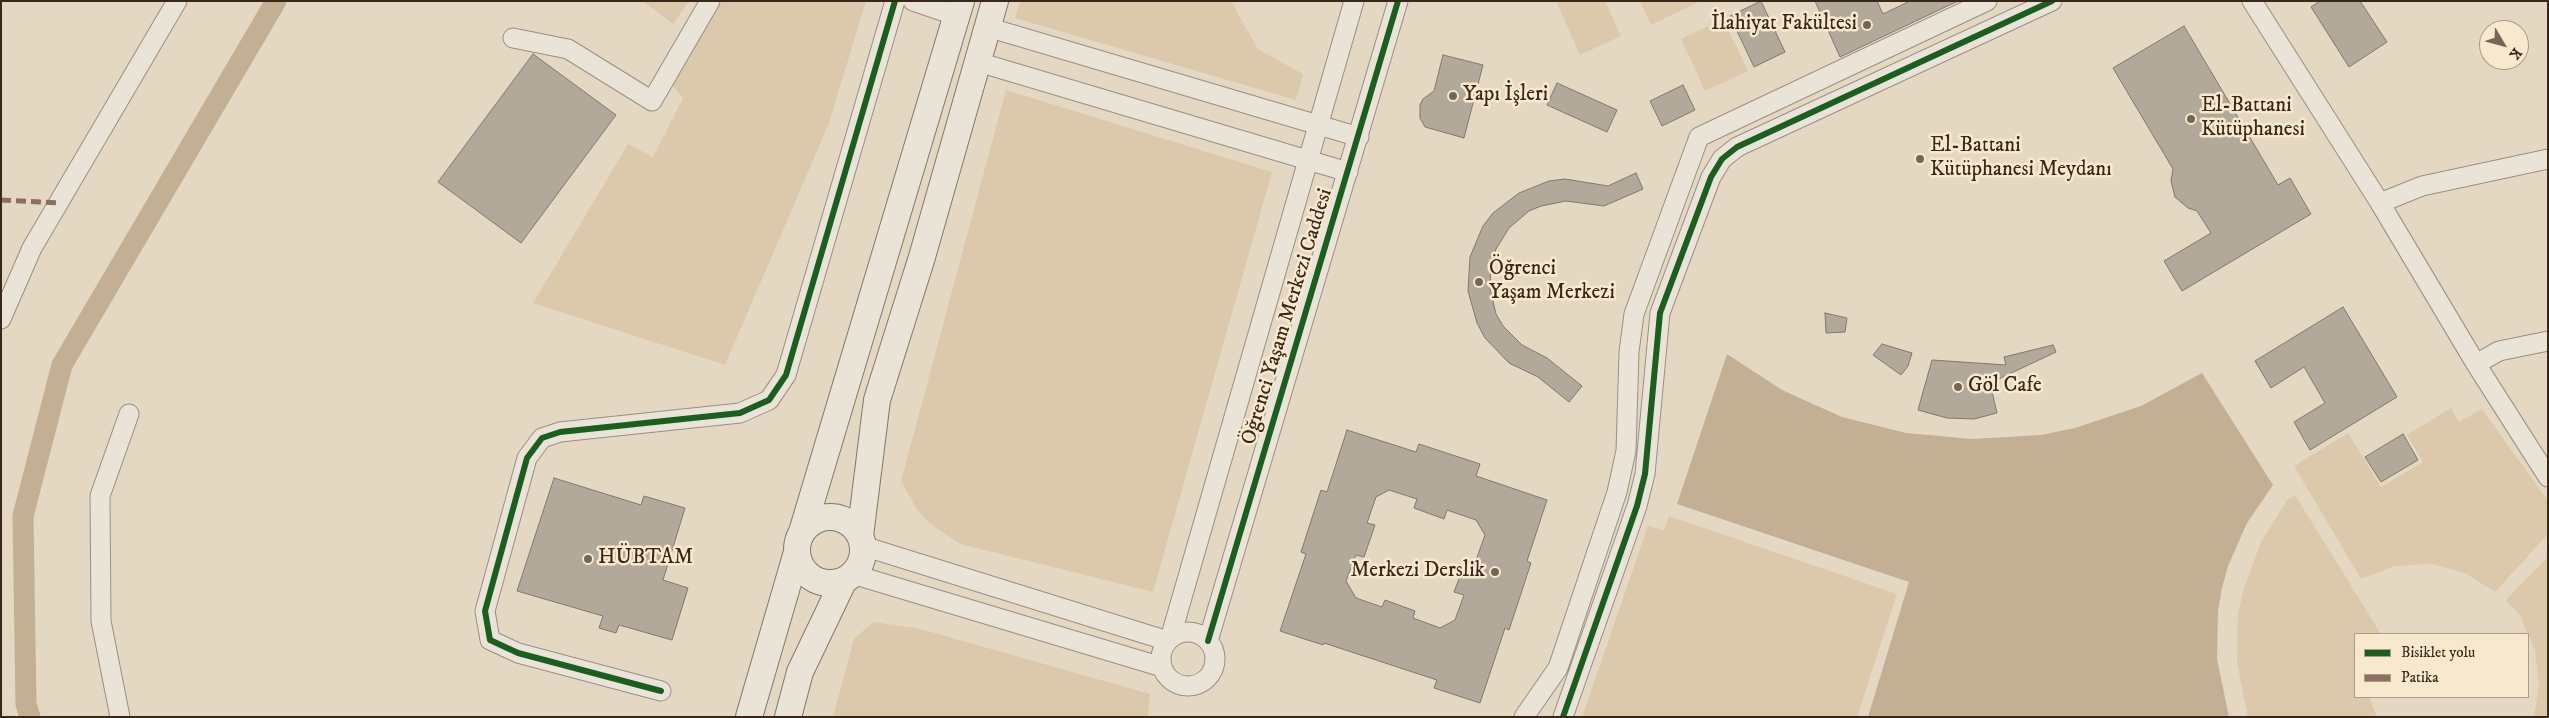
<!DOCTYPE html>
<html>
<head>
<meta charset="utf-8">
<style>
  body { margin:0 }
  #map { position:relative; width:2549px; height:718px; overflow:hidden; background:#e5d8c2; font-family:"IM FELL DW Pica",serif }
  canvas { display:block }
  .frame { position:absolute; inset:0; border:2px solid #39271a; pointer-events:none }
  .legend { position:absolute; left:2354px; top:633px; width:175px; height:65px; box-sizing:border-box; background:#f8e8ce; border:1px solid #ac9b86; margin:0; padding:6px 9px; list-style:none; font-size:15px; color:#39271a }
  .legend li { display:flex; align-items:center; gap:10px; height:25px }
  .legend b { width:25px; border:1px solid #ac9b86 }
  .north { position:absolute; left:2479px; top:20px; width:50px; height:50px; box-sizing:border-box; background:#f8e8ce; border:1px solid #ac9b86; border-radius:50%; rotate:127deg; font-size:14px; font-weight:700; line-height:20px; text-align:center; color:#39271a }
  .north::after { content:''; display:block; margin:auto; width:18px; height:22px; background:#756555; clip-path:polygon(50% 0,100% 100%,50% 72%,0 100%) }
</style>
</head>
<body>
<div id="map">
<canvas width="2549" height="718"></canvas>
<div class="frame"></div>
<ul class="legend">
<li><b style="height:6px;background:#1b5e20"></b>Bisiklet yolu</li>
<li><b style="height:6px;background:#8d6e63"></b>Patika</li>
</ul>
<div class="north">K</div>
</div>
<script>
const c = document.querySelector('canvas').getContext('2d');
c.lineJoin = 'round';
function fillPath(path, color) { c.fillStyle = color; c.fill(path, 'evenodd'); }
const poly = rows => new Path2D(rows.map(r => 'M' + r).join(''));
function stroke(path, color, width, dash) { c.strokeStyle = color; c.lineWidth = width; c.lineCap = dash ? 'butt' : 'round'; c.setLineDash(dash || []); c.stroke(path); }
function drawText(font, color, halo, rows, align = 'center') {
  c.font = font + ' "IM FELL DW Pica",serif'; c.lineWidth = 5; c.setLineDash([]); c.textBaseline = 'middle'; c.strokeStyle = halo; c.fillStyle = color; for (const [text, x, y, turn = 0] of rows) {
    c.save(); c.translate(x, y); c.rotate((+turn || 0) * Math.PI / 180); c.textAlign = isNaN(turn) ? turn : align; if (halo) c.strokeText(text, 0, 0); c.fillText(text, 0, 0); c.restore();
  }
}
const green = poly([
  [642,1,689,1,673,24],
  [717,1,866,1,829,123,725,365,533,303,628,144,653,157,683,98,670,83],
  [1020,1,1231,1,1258,49,1303,74,1296,100,1015,18],
  [1556,1,1605,1,1621,36,1580,55],
  [1640,1,1701,1,1651,25],
  [1723,19,1748,71,1705,91,1681,39],
  [1006,90,1272,172,1153,592,960,544,928,522,917,510,901,481],
  [2451,408,2459,422,2482,409,2548,501,2548,534,2495,592,2465,573,2431,564,2395,566,2361,579,2294,466,2348,433,2381,487,2423,462,2407,435],
  [2295,495,2381,634,2355,634,2355,697,2369,697,2377,717,2248,717,2247,713,2237,662,2238,613,2244,588,2261,542,2287,500],
  [1669,516,1897,594,1857,717,1582,717,1648,526,1664,530],
  [2548,557,2548,717,2534,717,2539,687,2535,650,2519,614,2506,600],
  [873,622,917,628,1150,694,1148,717,833,717,854,639]
]);
const water = poly([
  [1727,354,1782,390,1842,417,1906,433,1972,439,2041,435,2075,428,2141,406,2202,373,2273,485,2247,523,2228,566,2222,588,2218,611,2217,659,2229,717,1868,717,1909,582,1677,504]
]);
const canal = poly([
  [30,717,26,704,23,516,62,365,276,1]
]);
const building = poly([
  [1761,1,1785,52,1754,67,1730,16,1761,1],
  [1815,1,1877,1,1883,14,1910,1,1958,1,1840,57,1815,1],
  [2320,1,2360,1,2387,42,2349,67,2311,7,2320,1],
  [2184,26,2278,185,2290,178,2311,214,2182,291,2164,261,2211,233,2197,211,2188,208,2175,197,2171,181,2173,169,2113,68,2184,26],
  [533,54,616,115,521,243,438,182,533,54],
  [1443,55,1483,65,1464,138,1425,127,1420,118,1420,105,1423,99,1434,91,1443,55],
  [1557,83,1617,110,1607,132,1547,105,1557,83],
  [1683,85,1695,110,1662,126,1650,101,1683,85],
  [1636,173,1643,189,1604,206,1566,201,1541,206,1529,211,1509,228,1496,249,1491,262,1490,288,1496,314,1503,326,1522,345,1547,358,1582,386,1569,402,1538,377,1509,363,1485,338,1477,323,1468,291,1470,257,1483,226,1493,213,1519,193,1549,181,1565,179,1608,186,1636,173],
  [2343,307,2397,397,2310,450,2294,422,2325,403,2304,367,2271,388,2255,361,2343,307],
  [1825,313,1847,318,1845,332,1826,333,1825,313],
  [1882,344,1912,353,1908,366,1901,375,1873,355,1882,344],
  [2053,345,2056,352,1990,383,1997,413,1974,419,1947,418,1918,410,1932,360,2006,365,2004,357,2053,345],
  [1347,430,1416,452,1419,444,1480,464,1476,476,1547,500,1527,561,1531,563,1509,630,1505,628,1480,703,1434,688,1437,680,1324,643,1323,645,1280,631,1306,554,1301,552,1321,490,1327,492,1347,430],
  [1389,490,1417,499,1414,508,1444,519,1447,510,1476,520,1485,535,1475,563,1466,560,1454,592,1464,595,1455,620,1440,628,1413,618,1415,611,1385,600,1382,607,1356,598,1346,581,1356,555,1364,557,1375,525,1367,523,1376,497,1389,490],
  [2403,434,2418,460,2381,482,2365,457,2403,434],
  [554,478,641,505,644,496,685,508,663,580,688,588,672,640,619,625,616,633,599,628,603,616,517,591,554,478]
]);
const street = poly([
  [913,1,957,16],
  [2252,1,2380,203,2476,364,2548,477],
  [987,27,1359,137],
  [513,38,568,49,652,101,710,1],
  [978,62,1348,172],
  [2380,203,2422,186,2548,159],
  [1,319,32,248,177,1],
  [2476,364,2499,351,2548,341],
  [863,546,1168,641],
  [852,574,1162,667],
  '1161 659a27 27 0 1 1 54 0a27 27 0 1 1-54 0Z',
  [1170,639,1354,1],
  [1208,641,1398,1],
  [661,691,518,653,490,640,485,611,527,458,542,438,560,432,740,413,769,400,786,375,895,1],
  [120,717,101,621,100,496,129,414],
  [1524,717,1558,668,1617,492,1626,451,1629,352,1634,314,1699,137,1987,1],
  [1563,717,1637,506,1645,474,1660,313,1711,177,1722,159,1737,147,2052,1]
]);
const secondary = poly([
  '797 550a33 33 0 1 1 66 0a33 33 0 1 1-66 0Z',
  [802,532,961,1],
  [860,536,877,400,922,257,995,1],
  [749,717,797,552],
  [788,717,800,672,844,580]
]);
const quiet = poly([
  [1,200,59,203]
]);
const cycleway = poly([
  [1208,641,1398,1],
  [661,691,518,653,490,640,485,611,527,458,542,438,560,432,740,413,769,400,786,375,895,1],
  [1563,717,1637,506,1645,474,1660,313,1711,177,1722,159,1737,147,2052,1]
]);
const markers = [
  [1867,25,5,"#756555"],
  [1453,96,5,"#756555"],
  [2191,119,5,"#756555"],
  [1920,159,5,"#756555"],
  [1479,282,5,"#756555"],
  [1958,387,5,"#756555"],
  [588,559,5,"#756555"],
  [1495,572,5,"#756555"]
];
const poiNames = [
  ["İlahiyat Fakültesi",1857,25,"right"],
  ["Yapı İşleri",1463,96],
  ["El-Battani",2201,107],
  ["Kütüphanesi",2201,131],
  ["El-Battani",1930,147],
  ["Kütüphanesi Meydanı",1930,171],
  ["Öğrenci",1489,270],
  ["Yaşam Merkezi",1489,294],
  ["Göl Cafe",1968,387],
  ["HÜBTAM",598,559],
  ["Merkezi Derslik",1485,572,"right"]
];
const streetNames = [
  ["Öğrenci Yaşam Merkezi Caddesi",1288,317,-73]
];
fillPath(green, '#dcc9ab');
fillPath(water, '#c3af93');
stroke(canal, '#c3af93', 21);
fillPath(building, '#b3a99a');
stroke(building, '#81786b', 1);
stroke(street, '#998f82', 21);
stroke(secondary, '#81786b', 28);
stroke(street, '#e9e3d8', 19);
stroke(secondary, '#e9e3d8', 26);
stroke(quiet, '#8d6e63', 5, [10, 5]);
stroke(cycleway, '#1b5e20', 6);
for (const [x, y, r, color] of markers) { const dot = new Path2D(); dot.arc(x, y, r, 0, 2 * Math.PI); c.fillStyle = color; c.fill(dot); stroke(dot, '#f8e8ce', 2); }
drawText('21px', '#39271a', '#f8e8ce', poiNames, 'left');
drawText('21px', '#39271a', '#f8e8ce', streetNames);
</script>
</body>
</html>
